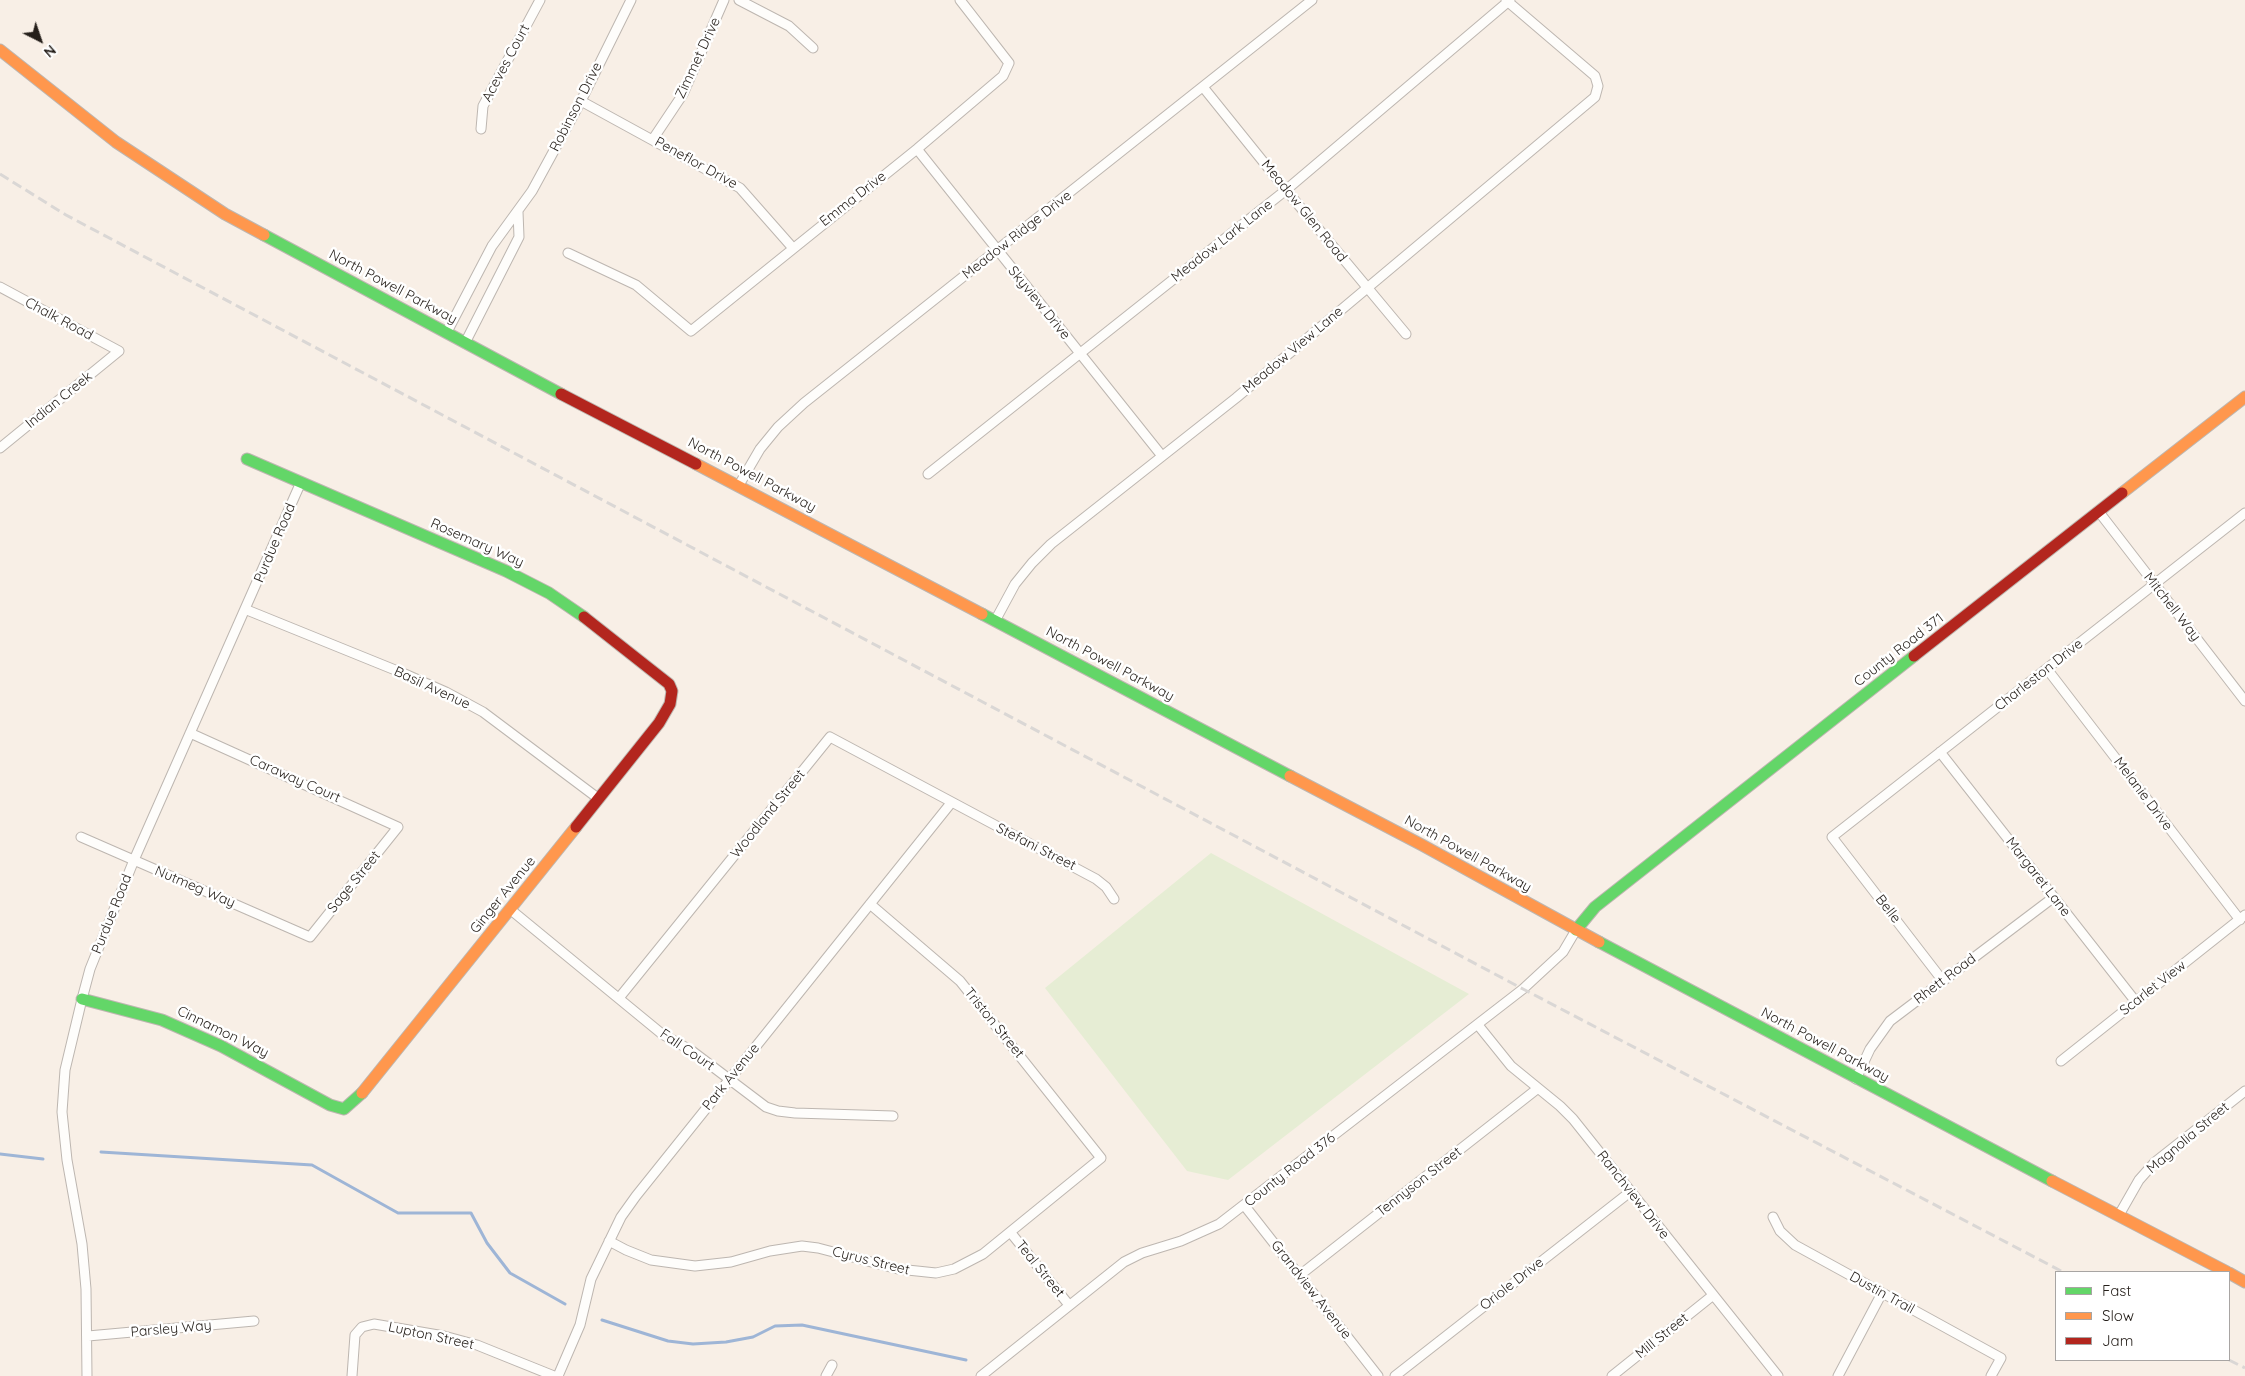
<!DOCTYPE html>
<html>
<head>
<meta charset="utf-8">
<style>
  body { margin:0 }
  #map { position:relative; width:2245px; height:1376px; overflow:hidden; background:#f8efe6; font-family:Quicksand,sans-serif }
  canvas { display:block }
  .legend { position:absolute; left:2055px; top:1271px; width:175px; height:90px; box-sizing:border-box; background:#fff; border:1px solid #a8a5a3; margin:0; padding:6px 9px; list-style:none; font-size:15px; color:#251f1a }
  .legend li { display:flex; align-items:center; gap:10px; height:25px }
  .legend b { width:25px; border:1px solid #a8a5a3 }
  .north { position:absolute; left:15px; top:15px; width:50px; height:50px; -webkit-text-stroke:4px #fff; paint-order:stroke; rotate:139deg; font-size:14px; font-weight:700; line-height:20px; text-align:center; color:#251f1a }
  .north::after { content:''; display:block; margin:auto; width:18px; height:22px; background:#251f1a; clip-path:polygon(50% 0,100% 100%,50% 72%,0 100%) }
</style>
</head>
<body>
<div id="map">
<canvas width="2245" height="1376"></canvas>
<ul class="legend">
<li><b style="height:6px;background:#63d668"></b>Fast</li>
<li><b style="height:6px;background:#ff974d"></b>Slow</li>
<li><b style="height:6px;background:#b3261e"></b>Jam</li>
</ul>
<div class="north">N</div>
</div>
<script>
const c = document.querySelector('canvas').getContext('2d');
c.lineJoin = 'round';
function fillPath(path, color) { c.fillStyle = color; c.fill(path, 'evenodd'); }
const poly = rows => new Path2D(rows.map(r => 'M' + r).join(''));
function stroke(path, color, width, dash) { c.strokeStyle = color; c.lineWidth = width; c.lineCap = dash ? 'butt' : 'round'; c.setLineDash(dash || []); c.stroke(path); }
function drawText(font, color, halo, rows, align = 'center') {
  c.font = font + ' Quicksand,sans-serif'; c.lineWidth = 5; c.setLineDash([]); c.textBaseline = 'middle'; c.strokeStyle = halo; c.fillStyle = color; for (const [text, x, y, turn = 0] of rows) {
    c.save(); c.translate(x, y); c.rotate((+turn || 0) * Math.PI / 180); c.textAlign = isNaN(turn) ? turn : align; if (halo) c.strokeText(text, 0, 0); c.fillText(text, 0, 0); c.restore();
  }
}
const green = poly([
  [1211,853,1469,994,1228,1180,1187,1171,1045,988]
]);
const stream = poly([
  [101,1152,312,1165,398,1213,471,1213,487,1243,510,1273,565,1304],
  [0,1154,43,1159],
  [602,1320,668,1341,693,1344,726,1342,753,1337,775,1326,802,1325,966,1360]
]);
const street = poly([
  [739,0,789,26,813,48],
  [1203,87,1286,190,1406,334],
  [581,101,740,188,792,247],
  [481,129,483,106,540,0],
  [653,139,683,94,724,0],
  [917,149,1162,456],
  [568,253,636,285,691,331,917,149,1003,76,1009,63,960,0],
  [0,287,119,351,0,448],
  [447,332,492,246,532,191,581,101,631,0],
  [465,343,519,237,518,212],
  [928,474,1286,190,1510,0],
  [739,485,760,449,778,427,804,403,1312,0],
  [2099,512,2245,701],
  [247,610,405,674,446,692,483,712,599,799],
  [995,621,1015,584,1032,563,1051,544,1236,398,1595,97,1598,86,1595,76,1506,0],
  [2047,669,2240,920],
  [1940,752,2136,1002],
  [81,837,310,937,398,827,190,733],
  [511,910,662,1034,692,1051,766,1107,778,1111,795,1113,893,1116],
  [1943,981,1832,837,2245,513],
  [619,998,830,737,1096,879,1106,887,1114,899],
  [1478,1025,1511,1066,1560,1106,1573,1119,1778,1376],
  [2061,1061,2245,915],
  [1856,1079,1870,1049,1890,1021,2054,897],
  [1244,1205,1378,1376],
  [2119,1215,2139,1180,2155,1162,2245,1091],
  [1773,1217,1780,1231,1795,1245,2001,1358,1991,1376],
  [1011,1233,1069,1305],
  [609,1241,626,1250,651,1260,695,1266,731,1262,770,1251,802,1246,818,1248,898,1269,936,1273,954,1269,983,1254,1101,1158,960,981,870,904],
  [1300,1275,1537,1089],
  [88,1336,254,1321],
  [87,1376,86,1289,82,1244,67,1160,62,1112,65,1070,82,999,90,969,134,860,301,482],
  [352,1376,355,1335,362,1327,374,1324,444,1336,477,1345,554,1376],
  [558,1376,580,1325,591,1279,621,1217,636,1196,951,803],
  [826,1376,832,1365],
  [981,1376,1124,1262,1142,1253,1181,1241,1219,1224,1523,989,1563,952,1576,930],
  [1395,1376,1630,1192],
  [1612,1376,1712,1296],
  [1838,1376,1882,1293]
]);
const fast = poly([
  [264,235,561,394],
  [247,459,506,571,549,593,584,617],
  [982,614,1290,776],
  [1576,930,1595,907,1914,656],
  [1599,942,2052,1181],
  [82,999,162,1020,221,1046,330,1105,344,1109,362,1093]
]);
const slow = poly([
  [0,50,116,142,225,214,264,235],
  [696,464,982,614],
  [2122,493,2245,397],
  [1290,776,1422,845,1599,942],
  [362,1093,576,827],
  [2052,1181,2227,1272],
  [2229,1273,2245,1282]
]);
const jam = poly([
  [561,394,696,464],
  [1914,656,2122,493],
  [576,827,659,723,670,704,672,691,669,684,584,617]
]);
const rail = poly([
  [0,174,66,215,1523,989,2063,1272],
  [2229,1360,2245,1368]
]);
const streetNames = [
  ["Zimmet Drive",698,58,-65],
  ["Aceves Court",506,63,-62],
  ["Robinson Drive",576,107,-63],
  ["Peneflor Drive",696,163,29],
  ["Emma Drive",853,199,-38],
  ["Meadow Glen Road",1304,211,51],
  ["Meadow Ridge Drive",1017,235,-38],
  ["Meadow Lark Lane",1222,241,-38],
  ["North Powell Parkway",393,287,28],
  ["Skyview Drive",1039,303,51],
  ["Chalk Road",59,319,28],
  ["Meadow View Lane",1293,350,-40],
  ["Indian Creek",59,400,-39],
  ["North Powell Parkway",752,475,28],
  ["Purdue Road",275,543,-67],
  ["Rosemary Way",477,543,24],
  ["Mitchell Way",2172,607,52],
  ["County Road 371",1899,650,-38],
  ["North Powell Parkway",1110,664,28],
  ["Charleston Drive",2039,675,-38],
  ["Basil Avenue",432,688,25],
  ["Caraway Court",295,779,24],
  ["Melanie Drive",2143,794,53],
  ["Woodland Street",768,814,-51],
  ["Stefani Street",1036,847,27],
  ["North Powell Parkway",1468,854,29],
  ["Margaret Lane",2038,877,52],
  ["Sage Street",354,882,-51],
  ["Nutmeg Way",195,887,23],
  ["Ginger Avenue",503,895,-51],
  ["Belle",1888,909,52],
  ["Purdue Road",112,914,-68],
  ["Rhett Road",1945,979,-37],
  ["Scarlet View",2153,988,-38],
  ["Triston Street",994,1023,51],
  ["Cinnamon Way",223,1032,26],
  ["North Powell Parkway",1825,1045,28],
  ["Fall Court",687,1050,34],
  ["Park Avenue",731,1077,-51],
  ["Magnolia Street",2188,1138,-40],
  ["County Road 376",1290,1170,-38],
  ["Tennyson Street",1419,1182,-38],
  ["Ranchview Drive",1633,1195,52],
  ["Cyrus Street",871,1261,14],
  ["Teal Street",1040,1269,51],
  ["Oriole Drive",1512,1284,-38],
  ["Grandview Avenue",1311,1290,52],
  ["Dustin Trail",1882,1293,29],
  ["Parsley Way",171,1329,-5],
  ["Lupton Street",431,1336,12],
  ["Mill Street",1662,1336,-39]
];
fillPath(green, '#e6edd4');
stroke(stream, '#9eb5d6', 3);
stroke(street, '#bdb6b0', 11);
stroke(fast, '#bdb6b0', 13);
stroke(slow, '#bdb6b0', 13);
stroke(jam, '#bdb6b0', 13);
stroke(street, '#fefdfb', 9);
stroke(fast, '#63d668', 11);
stroke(slow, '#ff974d', 11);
stroke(jam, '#b3261e', 11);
stroke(rail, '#dad7d5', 3, [10, 5]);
drawText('14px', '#251f1a', '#fff', streetNames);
</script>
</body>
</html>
